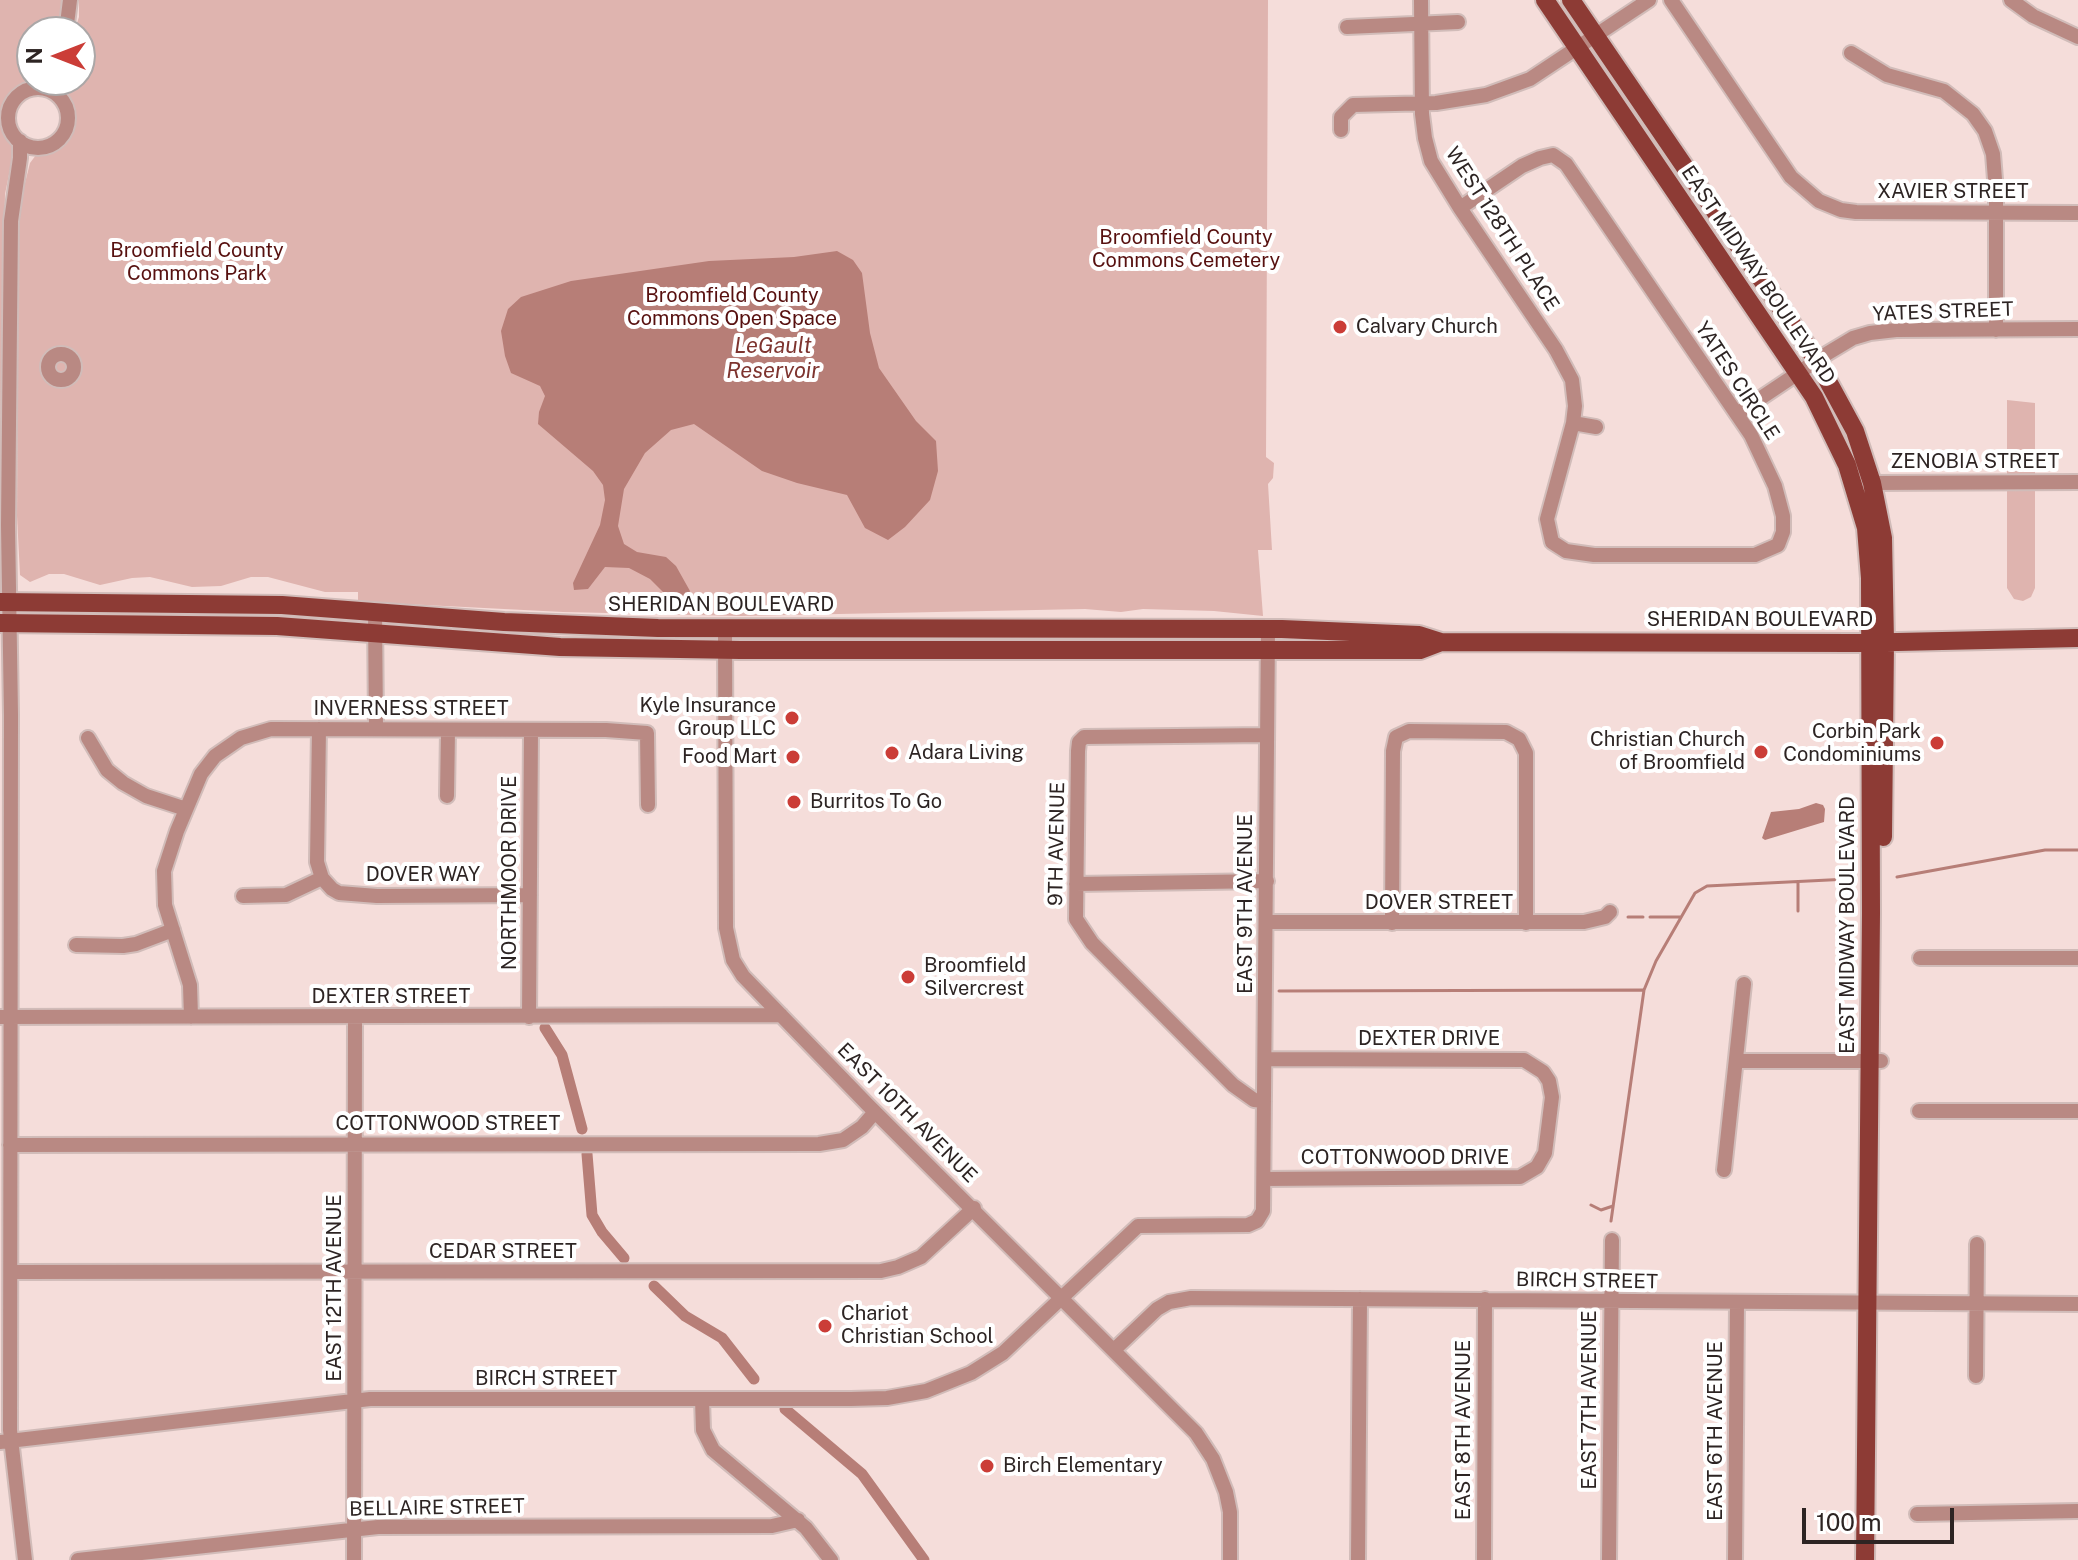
<!DOCTYPE html>
<html>
<head>
<meta charset="utf-8">
<style>
  body { margin:0 }
  #map { position:relative; width:2078px; height:1560px; overflow:hidden; background:#f5ddda; font-family:"Public Sans",sans-serif }
  canvas { display:block }
  .north { position:absolute; left:16px; top:16px; width:80px; height:80px; box-sizing:border-box; background:#fff; border:2px solid #aba7a7; border-radius:50%; rotate:270deg; font-size:22px; font-weight:700; line-height:32px; text-align:center; color:#2d2423 }
  .north::after { content:''; display:block; margin:auto; width:28px; height:36px; background:#cb3d37; clip-path:polygon(50% 0,100% 100%,50% 72%,0 100%) }
  .scale { position:absolute; left:1802px; top:1508px; width:152px; height:36px; box-sizing:border-box; border:4px solid #2d2423; border-top:0; padding-left:10px; font-size:24px; line-height:28px; white-space:nowrap; color:#2d2423; -webkit-text-stroke:6px #fff; paint-order:stroke }
</style>
</head>
<body>
<div id="map">
<canvas width="2078" height="1560"></canvas>
<div class="north">N</div>
<div class="scale">100 m</div>
</div>
<script>
const c = document.querySelector('canvas').getContext('2d');
c.lineJoin = 'round';
function fillPath(path, color) { c.fillStyle = color; c.fill(path, 'evenodd'); }
const poly = rows => new Path2D(rows.map(r => 'M' + r).join(''));
function stroke(path, color, width, dash) { c.strokeStyle = color; c.lineWidth = width; c.lineCap = dash ? 'butt' : 'round'; c.setLineDash(dash || []); c.stroke(path); }
function drawText(font, color, halo, rows, align = 'center') {
  c.font = font + ' "Public Sans",sans-serif'; c.lineWidth = 8; c.setLineDash([]); c.textBaseline = 'middle'; c.strokeStyle = halo; c.fillStyle = color; for (const [text, x, y, turn = 0] of rows) {
    c.save(); c.translate(x, y); c.rotate((+turn || 0) * Math.PI / 180); c.textAlign = isNaN(turn) ? turn : align; if (halo) c.strokeText(text, 0, 0); c.fillText(text, 0, 0); c.restore();
  }
}
const green = poly([
  [0,0,63,0,58,32,32,32,32,80,36,80,16,91,5,104,5,131,14,150,5,194,0,435],
  [79,0,1268,0,1266,457,1274,463,1273,478,1268,484,1272,550,1258,550,1263,616,1214,611,1143,609,1121,612,1085,609,740,616,563,612,366,602,358,600,358,592,325,592,268,577,251,577,221,586,192,587,150,577,132,578,100,585,64,574,49,574,30,582,20,575,17,516,19,207,30,163,36,155,57,148,72,131,72,105,58,86,59,80,80,80,80,32,74,32,79,17],
  [2007,400,2035,403,2035,588,2031,597,2023,601,2014,599,2007,588]
]);
const water = poly([
  [837,251,853,260,862,273,870,333,879,368,916,421,936,441,938,471,930,500,905,527,888,540,865,528,847,495,797,483,762,471,694,424,671,430,645,453,624,489,618,526,624,544,637,552,666,557,676,566,690,591,686,601,670,599,650,579,629,568,605,567,588,589,574,590,573,583,600,525,605,500,603,485,593,471,538,424,539,412,545,396,540,386,511,373,505,356,501,331,508,309,521,297,571,281,709,261,794,257],
  [1816,803,1823,805,1825,809,1824,822,1765,840,1762,838,1771,812,1799,809]
]);
const stream = poly([
  [1897,877,2045,850,2078,850],
  [1798,911,1798,883],
  [1628,917,1643,917],
  [1650,917,1681,917],
  [1279,991,1643,990],
  [1591,1205,1601,1210,1613,1206],
  [1611,1221,1644,990,1656,961,1695,893,1707,886,1849,879]
]);
const canal = poly([
  [545,1028,562,1055,582,1129],
  [587,1154,592,1215,602,1232,624,1258],
  [654,1286,685,1316,722,1338,754,1379],
  [785,1409,862,1474,924,1560]
]);
const minor = poly([
  [1421,0,1422,114,1425,138,1431,161,1460,208,1556,350,1572,380,1575,406,1573,423,1547,519,1552,542,1566,551,1594,555,1755,555,1778,545,1783,532,1783,516,1775,486,1751,435,1566,164,1553,155,1540,158,1522,166,1460,208],
  [1671,0,1791,177,1819,201,1841,210,1856,212,2078,213],
  [2011,0,2033,16,2078,37],
  [1347,27,1458,22],
  [66,32,70,0],
  [1851,53,1887,75,1944,91,1973,114,1985,131,1993,154,1996,192,1996,330],
  '8 118a30 30 0 1 1 60 0a30 30 0 1 1-60 0Z',
  [1341,130,1341,117,1353,105,1436,103,1486,95,1530,79,1649,0],
  [20,141,20,158,11,221,8,525,11,715,10,1430,25,1560],
  '48 367a13 13 0 1 1 26 0a13 13 0 1 1-26 0Z',
  [1737,414,1828,353,1853,338,1870,333,1896,330,2078,329],
  [1573,423,1596,427],
  [1872,483,2078,482],
  [375,611,376,729],
  [725,628,726,928,733,960,743,976,867,1104,1196,1433,1213,1459,1226,1492,1230,1512,1230,1560],
  [319,729,317,862,322,878,332,889,339,893,377,896,530,895],
  [88,738,107,770,123,783,146,796,186,809],
  [447,796,448,730],
  [1076,884,1267,881],
  [243,896,286,895,322,878],
  [1266,922,1584,922,1605,917,1610,912],
  [1392,923,1393,751,1396,737,1409,731,1506,732,1519,739,1526,753,1526,923],
  [76,945,123,946,136,944,173,930],
  [1920,958,2078,958],
  [0,1017,781,1015],
  [191,1017,190,985,165,905,164,871,177,831,201,774,215,756,241,738,271,729,606,730,647,733,648,805],
  [529,1017,531,730],
  [1737,1061,1881,1061],
  [1264,1101,1254,1100,1233,1085,1092,943,1076,919,1078,751,1079,742,1084,737,1267,735],
  [1919,1111,2078,1111],
  [10,1145,819,1144,843,1140,862,1127,875,1112],
  [1724,1170,1744,984],
  [1264,1179,1520,1177,1537,1167,1545,1153,1552,1097,1549,1081,1543,1072,1524,1060,1265,1059],
  [11,1272,881,1271,898,1267,921,1257,974,1208],
  [1115,1349,1157,1309,1169,1302,1191,1298,2078,1304],
  [1976,1376,1977,1244],
  [702,1399,703,1430,713,1450,806,1528,831,1560],
  [0,1442,370,1399,851,1399,887,1398,926,1391,971,1373,1003,1353,1138,1226,1248,1225,1257,1221,1263,1211,1268,629],
  [1917,1514,2078,1511],
  [78,1560,378,1527,772,1526,798,1520],
  [354,1560,355,1017],
  [1358,1560,1360,1299],
  [1484,1560,1485,1299],
  [1609,1560,1612,1240],
  [1735,1560,1737,1302]
]);
const major = poly([
  [1545,0,1814,397,1847,465,1866,528,1870,578,1871,913,1865,1560],
  [1571,0,1817,361,1855,431,1872,483,1883,538,1885,642,1883,837],
  [0,602,282,605,504,622,658,628,1282,629,1419,635,1441,642],
  [0,623,277,626,560,647,740,650,1420,650,1441,642,1852,643,2078,638]
]);
const markers = [
  [1340,327,8,"#cb3d37"],
  [792,718,8,"#cb3d37"],
  [1937,743,8,"#cb3d37"],
  [1761,752,8,"#cb3d37"],
  [892,753,8,"#cb3d37"],
  [793,757,8,"#cb3d37"],
  [794,802,8,"#cb3d37"],
  [908,977,8,"#cb3d37"],
  [825,1326,8,"#cb3d37"],
  [987,1466,8,"#cb3d37"]
];
const streetNames = [
  ["XAVIER STREET",1953,192],
  ["WEST 128TH PLACE",1502,229,57],
  ["EAST MIDWAY BOULEVARD",1758,275,56],
  ["YATES STREET",1943,312,-2],
  ["YATES CIRCLE",1737,381,57],
  ["ZENOBIA STREET",1975,462],
  ["SHERIDAN BOULEVARD",721,605],
  ["SHERIDAN BOULEVARD",1760,620],
  ["INVERNESS STREET",411,709],
  ["9TH AVENUE",1057,844,-89],
  ["NORTHMOOR DRIVE",510,873,-90],
  ["DOVER WAY",423,875],
  ["DOVER STREET",1439,903],
  ["EAST 9TH AVENUE",1246,904,-90],
  ["EAST MIDWAY BOULEVARD",1848,925,-90],
  ["DEXTER STREET",391,997],
  ["DEXTER DRIVE",1429,1039],
  ["EAST 10TH AVENUE",907,1113,45],
  ["COTTONWOOD STREET",448,1124],
  ["COTTONWOOD DRIVE",1405,1158],
  ["CEDAR STREET",503,1252],
  ["BIRCH STREET",1587,1281,1],
  ["EAST 12TH AVENUE",335,1288,-90],
  ["BIRCH STREET",546,1379],
  ["EAST 7TH AVENUE",1590,1400,-90],
  ["EAST 8TH AVENUE",1464,1430,-90],
  ["EAST 6TH AVENUE",1716,1431,-90],
  ["BELLAIRE STREET",437,1508,-1]
];
const parkNames = [
  ["Broomfield County",1186,238],
  ["Commons Cemetery",1186,261],
  ["Broomfield County",197,251],
  ["Commons Park",197,274],
  ["Broomfield County",732,296],
  ["Commons Open Space",732,319]
];
const poiNames = [
  ["Calvary Church",1356,327],
  ["Kyle Insurance",776,706,"right"],
  ["Group LLC",776,729,"right"],
  ["Corbin Park",1921,732,"right"],
  ["Condominiums",1921,755,"right"],
  ["Christian Church",1745,740,"right"],
  ["of Broomfield",1745,763,"right"],
  ["Adara Living",908,753],
  ["Food Mart",777,757,"right"],
  ["Burritos To Go",810,802],
  ["Broomfield",924,966],
  ["Silvercrest",924,989],
  ["Chariot",841,1314],
  ["Christian School",841,1337],
  ["Birch Elementary",1003,1466]
];
const waterNames = [
  ["LeGault",773,346],
  ["Reservoir",773,371]
];
fillPath(green, '#dfb4af');
fillPath(water, '#b77e77');
stroke(stream, '#b77e77', 3);
stroke(canal, '#b77e77', 11);
stroke(minor, '#d1bcb9', 18);
stroke(major, '#d1bcb9', 22);
stroke(minor, '#b98983', 14);
stroke(major, '#8d3b35', 18);
for (const [x, y, r, color] of markers) { const dot = new Path2D(); dot.arc(x, y, r, 0, 2 * Math.PI); c.fillStyle = color; c.fill(dot); stroke(dot, '#fff', 3); }
drawText('20px', '#2d2423', '#fff', streetNames);
drawText('20px', '#57100f', '#fff', parkNames);
drawText('20px', '#2d2423', '#fff', poiNames, 'left');
drawText('italic 22px', '#7e342f', '#fff', waterNames);
</script>
</body>
</html>
